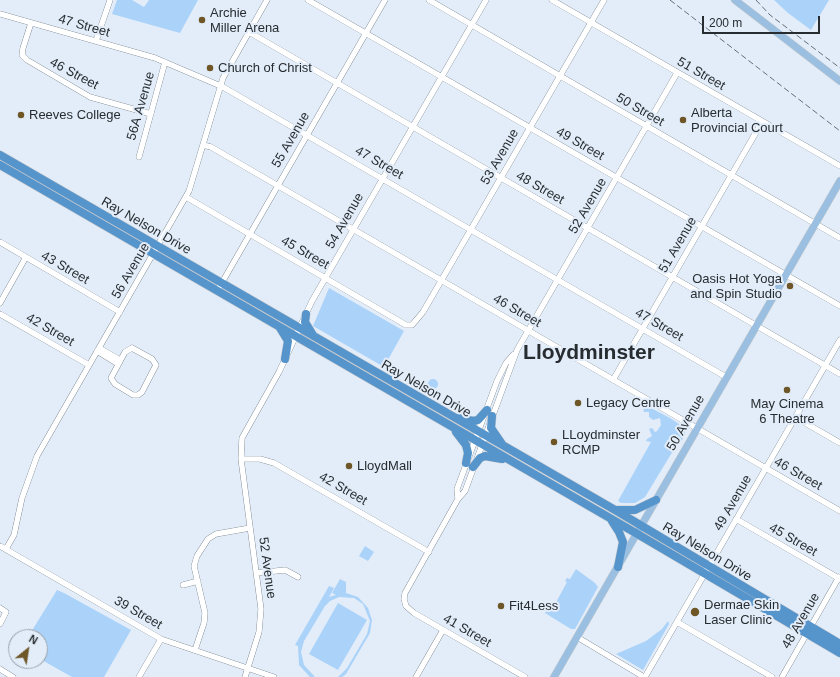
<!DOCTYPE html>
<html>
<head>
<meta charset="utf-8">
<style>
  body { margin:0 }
  #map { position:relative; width:840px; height:677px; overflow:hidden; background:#e2edf9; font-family:Helvetica,sans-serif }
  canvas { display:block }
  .north { position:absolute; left:8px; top:629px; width:40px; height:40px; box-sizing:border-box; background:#e2edf9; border:1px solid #97a0a9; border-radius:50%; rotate:30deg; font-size:11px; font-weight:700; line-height:16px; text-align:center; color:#272c30 }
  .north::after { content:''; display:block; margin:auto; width:14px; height:18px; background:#6f5627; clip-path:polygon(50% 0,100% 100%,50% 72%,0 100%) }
  .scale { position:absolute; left:702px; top:16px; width:118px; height:18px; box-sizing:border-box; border:2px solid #272c30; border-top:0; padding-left:5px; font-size:12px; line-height:14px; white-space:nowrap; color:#272c30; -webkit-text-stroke:3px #e2edf9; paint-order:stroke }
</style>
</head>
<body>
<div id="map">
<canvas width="840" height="677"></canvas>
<div class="north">N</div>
<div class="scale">200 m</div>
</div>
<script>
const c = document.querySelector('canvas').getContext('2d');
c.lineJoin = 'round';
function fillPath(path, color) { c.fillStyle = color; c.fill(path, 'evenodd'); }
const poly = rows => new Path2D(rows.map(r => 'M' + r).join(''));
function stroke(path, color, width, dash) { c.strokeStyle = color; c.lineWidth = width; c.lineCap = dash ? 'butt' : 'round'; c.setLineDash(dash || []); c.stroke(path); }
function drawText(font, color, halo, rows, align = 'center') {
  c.font = font + ' Helvetica,sans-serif'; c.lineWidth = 4; c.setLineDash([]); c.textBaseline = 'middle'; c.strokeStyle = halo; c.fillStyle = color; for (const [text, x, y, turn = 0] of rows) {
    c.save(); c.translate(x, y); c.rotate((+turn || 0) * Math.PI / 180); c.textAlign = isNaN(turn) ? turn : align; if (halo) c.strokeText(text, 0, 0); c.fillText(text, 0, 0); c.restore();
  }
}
const green = poly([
  [117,0,132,0,144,7,149,0,198,0,180,33,112,14],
  [774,0,829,0,811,30,788,13],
  [329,288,404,331,384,367,313,326],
  '428 384a5 5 0 1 1 10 0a5 5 0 1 1-10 0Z',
  [645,405,670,418,679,424,684,425,685,434,681,442,679,441,645,497,635,503,621,503,618,501,651,442,646,441,647,439,652,436,649,429,652,428,655,432,657,431,661,425,660,418,653,420,649,417,649,412,644,412,643,406],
  [365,546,374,552,368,561,359,556],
  [576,569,595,583,598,587,575,629,571,629,545,613,550,606,553,608,567,582,565,581,567,578,570,579],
  [340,579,346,582,346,593,358,597,368,608,372,620,370,633,346,674,342,677,338,677,347,668,367,634,370,621,363,604,354,598,339,597,330,601,325,606,304,641,301,652,304,665,315,677,310,677,299,665,298,646,295,645,329,586,334,588,329,597,336,595,332,593],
  [57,590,64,593,131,630,104,677,72,677,40,659,40,637,28,637],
  [338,603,367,620,338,670,309,654],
  [668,621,669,624,643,670,616,654,646,641,662,629]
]);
const minor = poly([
  [308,0,840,306],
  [429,0,840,238],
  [552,0,840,166],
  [0,14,155,58,223,87,726,377],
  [31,23,23,48,22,55,27,60,90,97,151,114],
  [249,32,840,374],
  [96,41,110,0],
  [203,145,211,147,840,511],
  [139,157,165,62],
  [186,197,406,325,412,325,423,312,604,0],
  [0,242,120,312],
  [220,286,385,0],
  [0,303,26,257],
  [0,314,89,365],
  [99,348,120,360],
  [132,348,152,359,156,365,142,392,138,395,133,395,115,384,111,378,125,352,132,348],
  [97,351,118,364],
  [613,380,762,122],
  [795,417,840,443],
  [241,459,260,459,274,463,429,552],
  [458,499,457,489,497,381,506,363,513,355],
  [736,519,840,579],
  [0,546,161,639,274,677],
  [6,549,14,535,22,498,37,456,189,191,223,78,267,0],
  [257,573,285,570,298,577],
  [183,585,198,581],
  [0,608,6,612,0,624],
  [677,622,772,677],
  [577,637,644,677],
  [195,650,204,623,205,613,194,566,197,556,208,539,216,534,250,528],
  [0,669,13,677],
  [139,677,161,639],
  [245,677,259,632,261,609,241,459,242,438,279,372,312,301,486,0],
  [416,677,443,630],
  [525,677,414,613,406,606,404,599,405,593,458,499,465,491,517,350,677,73],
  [645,677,840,340],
  [782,677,839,577]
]);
const major = poly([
  [735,0,840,81],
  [554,677,840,181]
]);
const highway = poly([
  [0,155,615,510,840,644],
  [0,165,634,532,840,653],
  [306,314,305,322,313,335],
  [280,328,288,341,285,359],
  [492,416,491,428,502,444],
  [458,418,473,421,478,420,487,410],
  [456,432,466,445,468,453,466,463],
  [473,467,480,458,485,456,502,459],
  [617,510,635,510,656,500],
  [612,521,619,532,623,542,618,567]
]);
const rail = poly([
  [670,0,840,131],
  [756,0,770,15,840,68]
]);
const markers = [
  [202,20,4,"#6f5627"],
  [210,68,4,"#6f5627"],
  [21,115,4,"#6f5627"],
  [683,120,4,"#6f5627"],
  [790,286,4,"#6f5627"],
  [787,390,4,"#6f5627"],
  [578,403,4,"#6f5627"],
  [554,442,4,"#6f5627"],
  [349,466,4,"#6f5627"],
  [501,606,4,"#6f5627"],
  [695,612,5,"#6f5627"]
];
const poiNames = [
  ["Archie",210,13],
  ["Miller Arena",210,28],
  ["Church of Christ",218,68],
  ["Alberta",691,113],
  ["Provincial Court",691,128],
  ["Reeves College",29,115],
  ["Oasis Hot Yoga",782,279,"right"],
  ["and Spin Studio",782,294,"right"],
  ["Legacy Centre",586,403],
  ["May Cinema",787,404,"center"],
  ["6 Theatre",787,419,"center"],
  ["LLoydminster",562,435],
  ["RCMP",562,450],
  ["LloydMall",357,466],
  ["Dermae Skin",704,605],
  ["Laser Clinic",704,620],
  ["Fit4Less",509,606]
];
const streetNames = [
  ["47 Street",84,26,16],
  ["46 Street",74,74,28],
  ["51 Street",701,74,30],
  ["56A Avenue",141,106,-74],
  ["50 Street",640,110,30],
  ["55 Avenue",291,140,-60],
  ["49 Street",580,144,30],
  ["53 Avenue",500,157,-60],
  ["47 Street",379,163,30],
  ["48 Street",540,188,30],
  ["52 Avenue",588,206,-60],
  ["54 Avenue",345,221,-60],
  ["Ray Nelson Drive",146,226,30],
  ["51 Avenue",678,245,-60],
  ["45 Street",305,253,30],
  ["43 Street",65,268,30],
  ["56 Avenue",131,271,-60],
  ["46 Street",517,311,30],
  ["47 Street",659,325,30],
  ["42 Street",50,330,30],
  ["Ray Nelson Drive",426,389,30],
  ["50 Avenue",686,423,-60],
  ["46 Street",798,474,30],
  ["42 Street",343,489,30],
  ["49 Avenue",733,503,-60],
  ["45 Street",793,540,30],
  ["Ray Nelson Drive",707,552,31],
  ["52 Avenue",267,568,82],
  ["39 Street",138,613,30],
  ["48 Avenue",801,621,-60],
  ["41 Street",467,631,30]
];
const townNames = [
  ["Lloydminster",589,353]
];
fillPath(green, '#abd2f8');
stroke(minor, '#5e6872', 6);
stroke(major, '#cbcccd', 8);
stroke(highway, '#cbcccd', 9);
stroke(minor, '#fff', 5.5);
stroke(major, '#9abfe0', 7);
stroke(highway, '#5694cc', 8);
stroke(rail, '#676e74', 1, [6, 3]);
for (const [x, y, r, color] of markers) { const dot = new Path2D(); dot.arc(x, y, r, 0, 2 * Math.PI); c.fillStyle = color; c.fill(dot); stroke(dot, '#e2edf9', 1.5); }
drawText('13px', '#272c30', '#e2edf9', poiNames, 'left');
drawText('13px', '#272c30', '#e2edf9', streetNames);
drawText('bold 21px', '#272c30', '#e2edf9', townNames);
</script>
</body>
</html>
